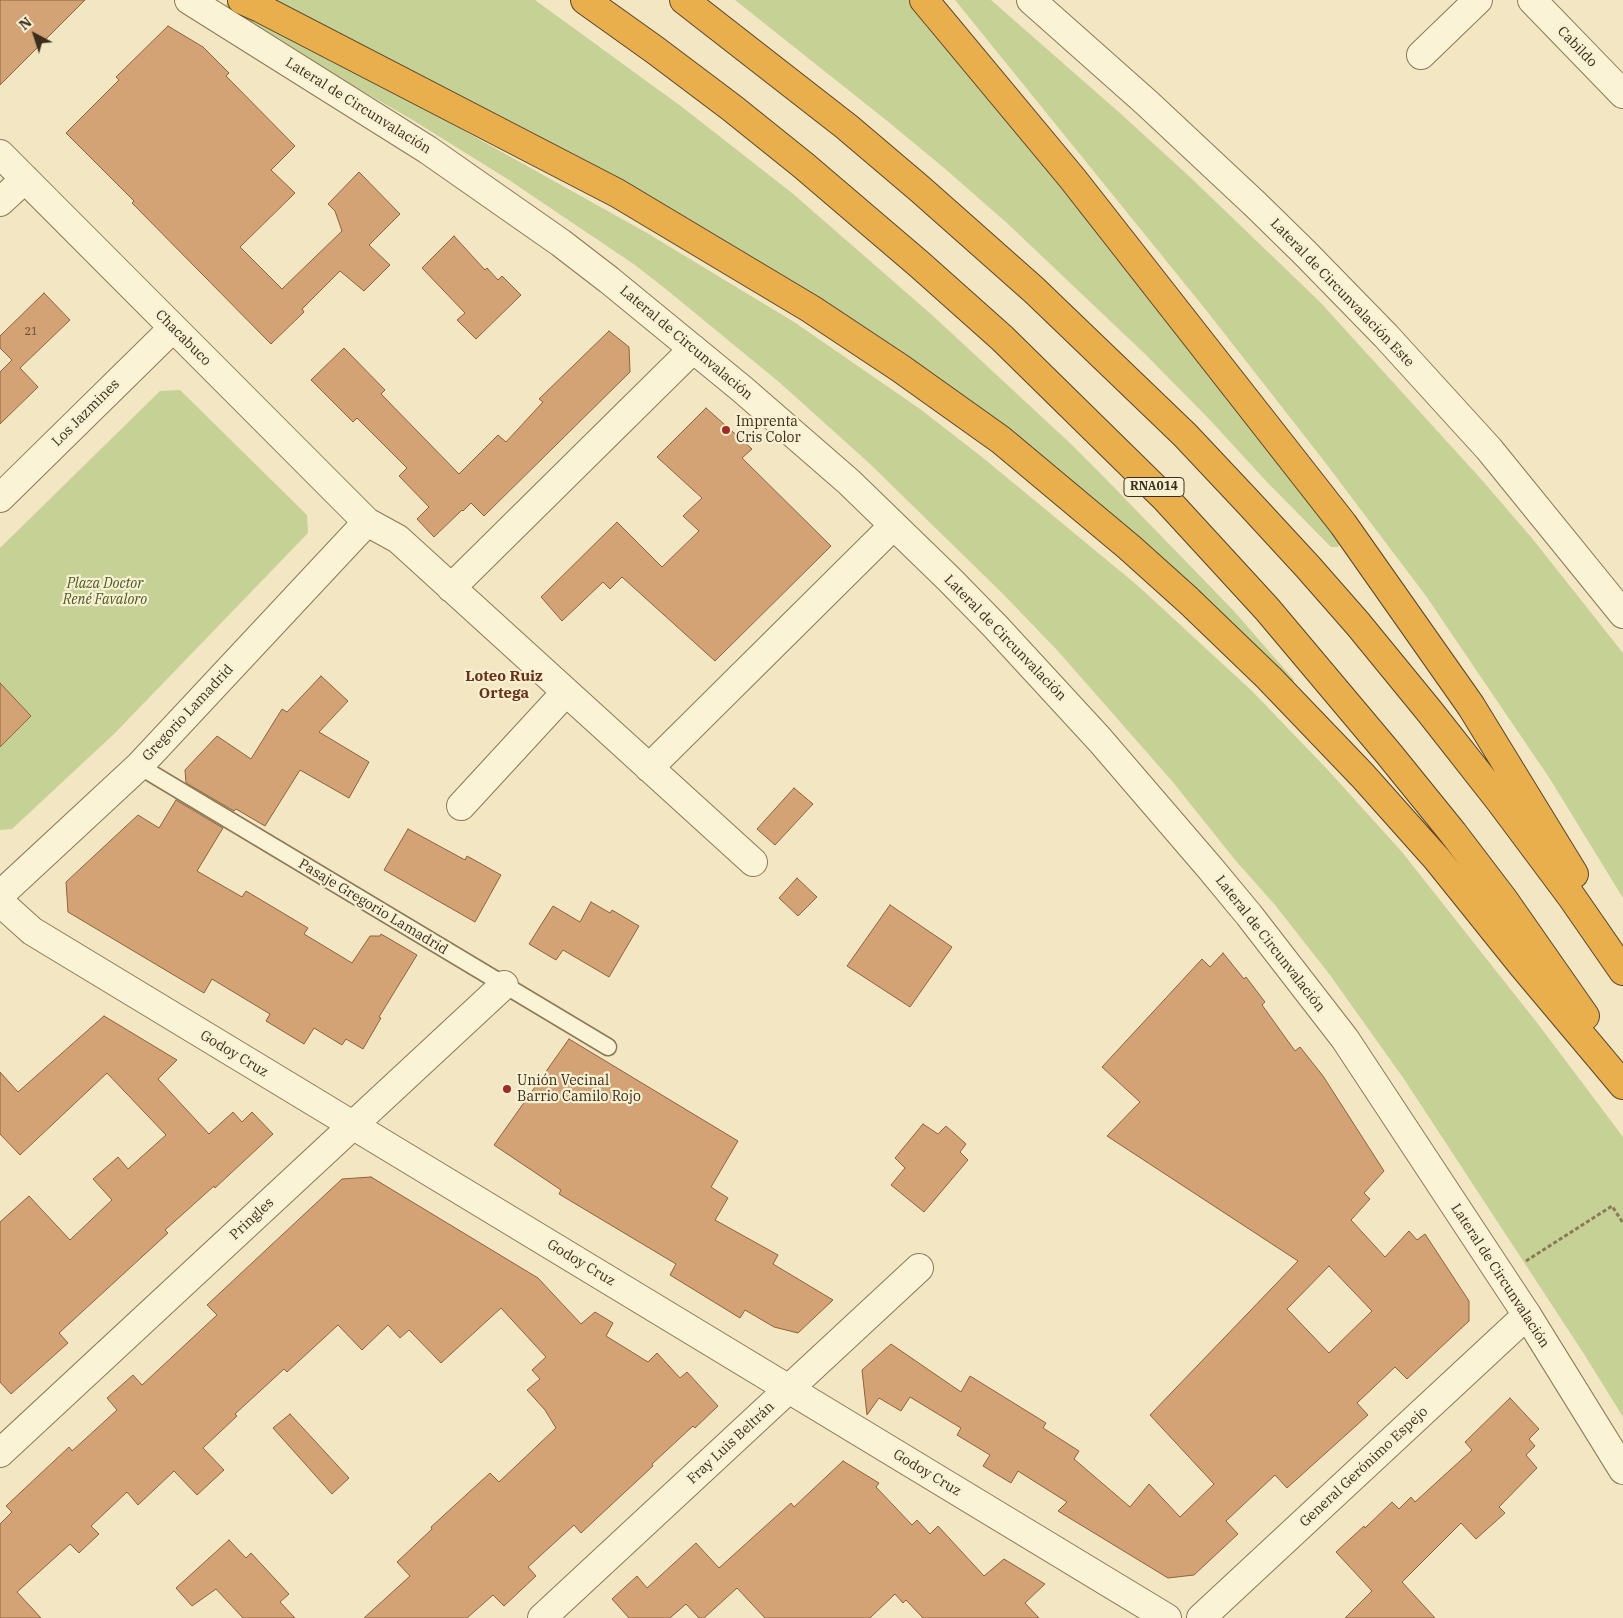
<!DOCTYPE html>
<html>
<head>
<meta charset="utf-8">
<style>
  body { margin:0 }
  #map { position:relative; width:1623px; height:1618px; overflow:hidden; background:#f2e7c2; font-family:"IBM Plex Serif",serif }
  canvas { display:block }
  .north { position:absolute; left:10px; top:10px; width:50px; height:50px; -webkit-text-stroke:4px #f8f0d2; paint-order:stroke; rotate:320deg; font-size:14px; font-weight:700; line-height:20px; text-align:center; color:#3c2e1d }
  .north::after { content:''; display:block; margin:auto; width:18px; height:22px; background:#3c2e1d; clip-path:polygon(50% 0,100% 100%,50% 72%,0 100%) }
</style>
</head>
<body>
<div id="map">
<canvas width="1623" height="1618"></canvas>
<div class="north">N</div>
</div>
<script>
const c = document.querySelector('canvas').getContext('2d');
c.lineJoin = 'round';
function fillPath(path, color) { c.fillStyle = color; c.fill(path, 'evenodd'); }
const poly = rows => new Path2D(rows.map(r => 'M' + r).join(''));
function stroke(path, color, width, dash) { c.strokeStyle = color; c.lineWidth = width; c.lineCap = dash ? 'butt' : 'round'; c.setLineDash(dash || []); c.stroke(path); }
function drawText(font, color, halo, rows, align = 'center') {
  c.font = font + ' "IBM Plex Serif",serif'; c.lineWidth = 4.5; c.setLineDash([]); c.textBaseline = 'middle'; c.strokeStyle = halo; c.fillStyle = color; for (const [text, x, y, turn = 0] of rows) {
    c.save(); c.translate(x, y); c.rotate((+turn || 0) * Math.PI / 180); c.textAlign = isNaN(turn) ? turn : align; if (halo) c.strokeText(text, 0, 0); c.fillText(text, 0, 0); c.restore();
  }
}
const green = poly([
  [265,0,535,0,682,107,792,193,932,315,1071,444,1101,474,1233,610,1294,680,1293,683,1291,683,1028,448],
  [735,0,909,0,1006,115,1281,464,1338,540,1339,544,1338,547,1331,547,1266,481,1210,420,1145,354,1008,224,943,167,886,120],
  [955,0,991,0,1121,114,1191,178,1320,302,1481,479,1531,537,1623,653,1623,898,1550,779,1426,596,1321,457,1206,310],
  [229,2,312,46,647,233,794,322,920,409,982,457,1137,585,1252,691,1327,769,1402,852,1538,1024,1623,1137,1623,1417,1584,1354,1404,1079,1330,975,1275,905,1236,861,1172,781,1057,650,1003,594,869,463,779,382,667,290,635,265,509,180,411,119,305,58,225,8,226,4],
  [180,390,307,515,308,533,115,733,12,829,0,830,0,548,160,391]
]);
const building = poly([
  [0,0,85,0,0,85,0,0],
  [168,26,203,47,229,73,226,76,295,146,271,170,295,193,240,247,282,289,342,231,335,211,328,204,359,172,400,214,369,245,390,265,364,291,340,271,302,309,304,312,271,344,132,203,134,201,66,133,119,80,116,77,168,26],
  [454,236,485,270,487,268,498,280,502,276,521,295,476,339,457,320,465,313,422,268,454,236],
  [44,293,70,320,20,368,38,387,0,424,0,372,12,360,0,348,0,336,44,293],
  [609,331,629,347,630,372,484,516,471,503,463,511,462,510,434,537,417,519,429,507,399,476,407,468,357,418,353,422,311,380,344,348,385,390,381,394,459,474,498,435,506,442,543,402,539,399,609,331],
  [706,408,752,449,742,458,831,546,715,661,622,577,610,589,603,582,562,621,541,597,617,522,662,567,699,531,683,516,702,498,657,457,706,408],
  [321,676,348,701,319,732,369,762,349,798,300,770,265,826,236,809,234,811,186,783,185,770,217,736,251,759,282,709,287,712,321,676],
  [0,683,31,716,0,747,0,683],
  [794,788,813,804,775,845,757,829,794,788],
  [176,800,223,828,197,871,242,897,246,891,308,928,304,934,352,963,370,936,380,936,381,934,417,955,379,1017,381,1018,363,1049,346,1039,342,1045,314,1028,304,1044,266,1021,270,1014,212,979,204,993,68,912,66,882,138,815,159,828,176,800],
  [408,829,465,860,467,856,501,875,475,922,384,870,408,829],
  [797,878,817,897,798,916,779,898,797,878],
  [591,902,610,913,612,910,639,926,609,977,563,950,556,960,529,944,553,906,580,922,591,902],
  [890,905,952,947,910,1007,847,966,890,905],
  [1223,953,1244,979,1246,977,1265,1002,1262,1005,1295,1051,1300,1047,1323,1076,1384,1171,1364,1193,1370,1199,1351,1220,1385,1257,1409,1231,1417,1240,1425,1234,1469,1301,1469,1321,1407,1379,1395,1367,1357,1403,1368,1415,1287,1488,1275,1475,1226,1521,1238,1534,1194,1575,1168,1578,1058,1511,1067,1502,1018,1471,1011,1483,983,1466,990,1455,957,1435,961,1428,910,1397,901,1411,879,1398,867,1415,862,1370,891,1344,961,1392,970,1376,1046,1423,1043,1428,1079,1451,1074,1459,1130,1507,1149,1484,1180,1517,1214,1484,1150,1415,1298,1261,1107,1136,1140,1102,1102,1067,1202,959,1210,967,1223,953],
  [1329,1266,1372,1311,1329,1353,1287,1309,1329,1266],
  [104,1016,177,1060,158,1079,209,1134,233,1112,242,1122,252,1112,273,1134,215,1188,214,1186,165,1230,168,1233,59,1333,68,1343,11,1394,0,1382,0,1222,29,1196,70,1240,112,1200,93,1179,118,1157,128,1169,166,1135,107,1073,20,1155,0,1134,0,1072,18,1092,104,1016],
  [569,1039,738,1141,711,1187,728,1198,715,1220,778,1255,773,1264,833,1300,798,1333,774,1327,745,1310,740,1318,670,1275,676,1264,559,1194,561,1190,494,1145,569,1039],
  [923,1124,938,1134,946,1126,966,1144,960,1152,968,1160,924,1212,891,1185,905,1168,895,1158,923,1124],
  [371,1177,538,1278,581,1324,595,1312,613,1323,606,1336,648,1362,657,1353,680,1378,687,1372,718,1406,695,1428,693,1426,652,1464,653,1466,581,1533,574,1525,528,1567,536,1576,504,1606,493,1595,467,1618,364,1618,410,1576,397,1562,432,1529,431,1527,490,1473,499,1482,556,1428,545,1410,527,1390,540,1379,532,1370,546,1357,501,1308,441,1363,409,1330,400,1338,388,1325,362,1350,338,1325,287,1372,284,1369,235,1414,237,1416,203,1448,224,1470,197,1495,174,1471,138,1505,127,1492,91,1526,99,1534,79,1553,70,1544,17,1592,41,1618,0,1618,0,1524,12,1512,6,1506,69,1447,72,1451,117,1410,107,1398,133,1375,142,1385,217,1315,207,1305,342,1179,371,1177],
  [1510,1398,1539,1429,1529,1439,1535,1446,1526,1455,1537,1468,1499,1507,1505,1513,1476,1539,1461,1523,1402,1582,1435,1618,1345,1618,1372,1591,1336,1552,1364,1526,1365,1528,1392,1502,1399,1509,1411,1497,1415,1502,1472,1450,1465,1442,1510,1398],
  [290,1414,349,1478,332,1494,273,1428,290,1414],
  [843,1461,879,1483,876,1487,912,1525,917,1520,930,1534,938,1526,984,1576,1004,1559,1045,1584,1025,1603,1039,1618,923,1618,906,1600,903,1603,895,1594,870,1618,765,1618,737,1588,704,1618,699,1618,686,1604,670,1618,629,1618,612,1599,637,1576,647,1588,696,1543,719,1568,791,1503,794,1507,843,1461],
  [229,1540,246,1558,251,1553,289,1594,280,1602,295,1618,243,1618,216,1589,192,1606,176,1588,229,1540]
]);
const path = poly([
  [1526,1261,1612,1206,1623,1223]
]);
const service = poly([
  [139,766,608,1047]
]);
const minor = poly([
  [1532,0,1623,94],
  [1421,55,1478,0],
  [0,154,367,522,398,539,753,862],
  [0,202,25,179],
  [0,498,173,328],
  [451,588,693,349],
  [649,768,893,526],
  [461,806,566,692],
  [0,895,139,766,367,522],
  [0,902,32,931,1167,1618],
  [0,1453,504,985],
  [542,1618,919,1268],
  [1201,1618,1527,1315]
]);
const tertiary = poly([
  [189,0,428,150,561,243,609,280,742,389,849,482,950,580,995,626,1100,740,1210,868,1249,915,1345,1039,1527,1315,1623,1470],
  [1031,0,1147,103,1256,205,1305,253,1386,336,1489,449,1623,614]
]);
const motorway = poly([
  [242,0,260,8,617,193,811,309,900,368,1001,440,1129,547,1188,600,1269,678,1363,776,1437,859,1523,966,1623,1085],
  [585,0,655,50,732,108,803,165,919,264,1002,338,1166,499,1267,609,1389,754,1453,833,1504,900,1585,1016],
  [684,0,847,127,920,189,1034,290,1185,435,1249,503,1308,567,1358,624,1430,712,1500,801,1571,896,1623,971],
  [924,0,1072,178,1343,524,1471,706,1574,874]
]);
const markers = [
  [726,430,5,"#a12b22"],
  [507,1089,5,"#a12b22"]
];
const numberNames = [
  ["21",31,332]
];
const shields = [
  [1154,487,60]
];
const shieldNames = [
  ["RNA014",1154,487]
];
const streetNames = [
  ["Cabildo",1577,47,46],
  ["Lateral de Circunvalación",358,106,32],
  ["Lateral de Circunvalación Este",1342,293,46],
  ["Chacabuco",183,338,45],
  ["Lateral de Circunvalación",686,343,40],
  ["Los Jazmines",86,413,-45],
  ["Lateral de Circunvalación",1005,638,46],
  ["Gregorio Lamadrid",188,713,-47],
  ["Pasaje Gregorio Lamadrid",373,907,31],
  ["Lateral de Circunvalación",1270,944,52],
  ["Godoy Cruz",234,1054,31],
  ["Pringles",252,1219,-43],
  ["Godoy Cruz",581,1263,31],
  ["Lateral de Circunvalación",1500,1276,57],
  ["Fray Luis Beltrán",731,1443,-43],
  ["General Gerónimo Espejo",1364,1467,-43],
  ["Godoy Cruz",927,1473,31]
];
const poiNames = [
  ["Imprenta",736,422],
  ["Cris Color",736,438],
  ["Unión Vecinal",517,1081],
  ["Barrio Camilo Rojo",517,1097]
];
const parkNames = [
  ["Plaza Doctor",105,584],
  ["René Favaloro",105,600]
];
const neighbourhoodNames = [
  ["Loteo Ruiz",504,677],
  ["Ortega",504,694]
];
fillPath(green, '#c5d195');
fillPath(building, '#d3a375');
stroke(building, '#8e623b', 1);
stroke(service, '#8d7857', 19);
stroke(minor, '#8d7857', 30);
stroke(tertiary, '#8d7857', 30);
stroke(motorway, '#5a452c', 30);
stroke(path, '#8d7857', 3, [4, 2.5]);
stroke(service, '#fbf3d6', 16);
stroke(minor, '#fbf3d6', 28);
stroke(tertiary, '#fbf3d6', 28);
stroke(motorway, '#e8af4c', 28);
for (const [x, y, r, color] of markers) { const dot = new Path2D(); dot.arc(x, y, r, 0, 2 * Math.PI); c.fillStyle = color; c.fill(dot); stroke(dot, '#f8f0d2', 2); }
drawText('11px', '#624b33', null, numberNames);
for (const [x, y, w] of shields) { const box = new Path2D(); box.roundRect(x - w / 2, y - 9.5, w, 19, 4); c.fillStyle = '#f8f0d2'; c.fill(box); stroke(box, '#3c2e1d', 1); }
drawText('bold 12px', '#3c2e1d', null, shieldNames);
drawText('14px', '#3c2e1d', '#f8f0d2', streetNames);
drawText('14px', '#3c2e1d', '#f8f0d2', poiNames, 'left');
drawText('italic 14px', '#485a22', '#f8f0d2', parkNames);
drawText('bold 15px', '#6c3019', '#f8f0d2', neighbourhoodNames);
</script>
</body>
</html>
